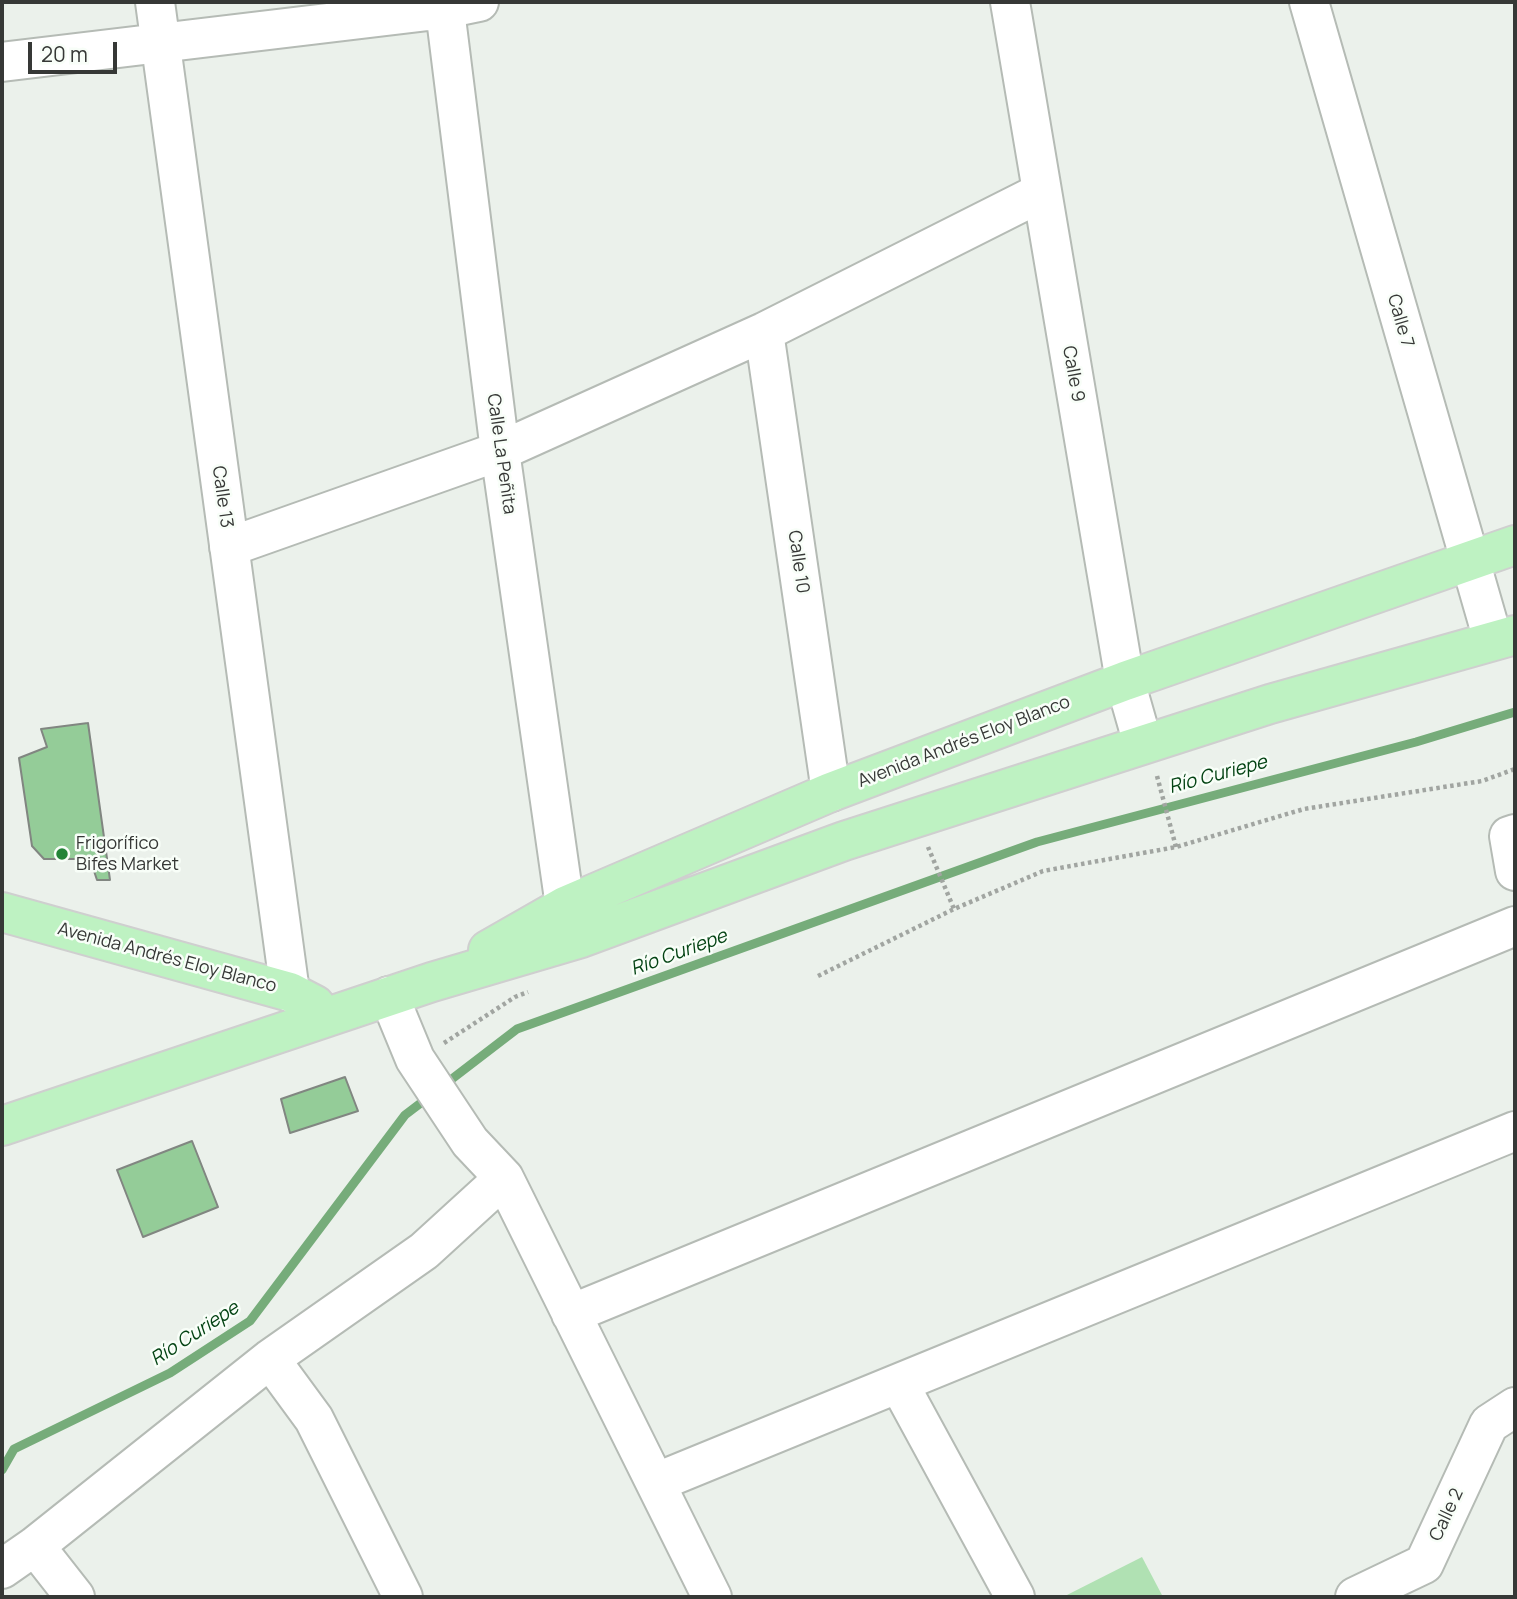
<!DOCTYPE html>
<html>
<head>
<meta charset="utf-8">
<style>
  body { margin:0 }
  #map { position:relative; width:1517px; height:1599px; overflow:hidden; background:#ebf1eb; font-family:Manrope,sans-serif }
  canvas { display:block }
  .frame { position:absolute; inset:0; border:4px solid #363836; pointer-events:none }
  .scale { position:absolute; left:28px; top:42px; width:89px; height:32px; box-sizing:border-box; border:4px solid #363836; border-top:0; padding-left:9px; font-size:21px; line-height:24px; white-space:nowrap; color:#363836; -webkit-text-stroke:5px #f8fef8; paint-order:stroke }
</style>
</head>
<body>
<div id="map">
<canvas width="1517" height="1599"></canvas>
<div class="frame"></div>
<div class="scale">20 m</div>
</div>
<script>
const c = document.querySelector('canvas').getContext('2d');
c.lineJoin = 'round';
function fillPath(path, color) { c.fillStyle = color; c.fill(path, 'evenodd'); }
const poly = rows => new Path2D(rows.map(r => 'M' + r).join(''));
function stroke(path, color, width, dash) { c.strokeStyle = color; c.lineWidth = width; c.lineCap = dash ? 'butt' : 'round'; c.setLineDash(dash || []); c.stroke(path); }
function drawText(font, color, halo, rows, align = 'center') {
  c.font = font + ' Manrope,sans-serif'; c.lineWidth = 5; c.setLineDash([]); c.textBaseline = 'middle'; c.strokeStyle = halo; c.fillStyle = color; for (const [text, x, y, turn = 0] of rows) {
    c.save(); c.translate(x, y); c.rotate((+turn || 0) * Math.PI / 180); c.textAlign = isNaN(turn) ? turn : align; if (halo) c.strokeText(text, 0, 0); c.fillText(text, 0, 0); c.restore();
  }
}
const green = poly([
  [1142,1557,1163,1597,1063,1597]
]);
const stream = poly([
  [444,1085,517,1029,1037,842,1416,742,1515,712],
  [2,1470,14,1449,170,1373,250,1321,405,1115,430,1096]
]);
const building = poly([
  [88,723,110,880,97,880,90,859,44,859,32,846,19,758,47,747,41,729,88,723],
  [345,1077,358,1111,290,1133,281,1099,345,1077],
  [192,1141,218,1207,143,1237,117,1170,192,1141]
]);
const path = poly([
  [1157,776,1176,847],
  [928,847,954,909],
  [818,976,954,909,1043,871,1176,847,1304,809,1482,781,1515,769],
  [444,1043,515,997,528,992]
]);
const minor = poly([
  [155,2,290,992],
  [444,2,500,451,565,906],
  [1010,2,1125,681,1143,744],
  [1309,2,1493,640],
  [2,62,445,9,479,2],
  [764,332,831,792],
  [229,547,500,451,764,332,1042,192],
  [1515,834,1509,836,1515,871],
  [389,996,415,1059,470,1142,504,1178,712,1597],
  [571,1314,1515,926],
  [270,1359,314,1419,403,1597],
  [899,1384,1015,1597],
  [657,1482,1515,1131],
  [35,1546,75,1597],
  [2,1569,35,1546,270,1359,424,1251,504,1178],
  [1355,1597,1424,1564,1489,1424,1515,1407]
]);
const major = poly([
  [2,912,290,992,315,1005,324,1018],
  [488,950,565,906,831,792,1125,681,1515,545],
  [2,1126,432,982,581,938,844,841,1270,704,1515,635]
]);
const markers = [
  [62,854,7,"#238437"]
];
const streetNames = [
  ["Calle 7",1400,321,74],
  ["Calle 9",1073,374,80],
  ["Calle La Peñita",501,454,82],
  ["Calle 13",222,497,82],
  ["Calle 10",798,562,82],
  ["Avenida Andrés Eloy Blanco",964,742,-21],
  ["Avenida Andrés Eloy Blanco",167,958,15],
  ["Calle 2",1447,1515,-65]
];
const poiNames = [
  ["Frigorífico",76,844],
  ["Bifes Market",76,865]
];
const waterNames = [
  ["Río Curiepe",1218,775,-15],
  ["Río Curiepe",679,953,-20],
  ["Río Curiepe",195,1334,-33]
];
fillPath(green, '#b0e1b3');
stroke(stream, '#76ac7a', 9);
fillPath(building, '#94cc98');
stroke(building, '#818681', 2);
stroke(minor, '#b5bbb5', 42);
stroke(major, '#cfcfcf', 42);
stroke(path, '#a1a5a1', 4.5, [3.5, 3.5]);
stroke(minor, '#fff', 38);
stroke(major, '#bef2c2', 38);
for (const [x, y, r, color] of markers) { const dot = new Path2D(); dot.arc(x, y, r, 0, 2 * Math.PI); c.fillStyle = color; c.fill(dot); stroke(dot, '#f8fef8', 2.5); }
drawText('18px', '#363836', '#f8fef8', streetNames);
drawText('18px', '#363836', '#f8fef8', poiNames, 'left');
drawText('italic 19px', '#034313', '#f8fef8', waterNames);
</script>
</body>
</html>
